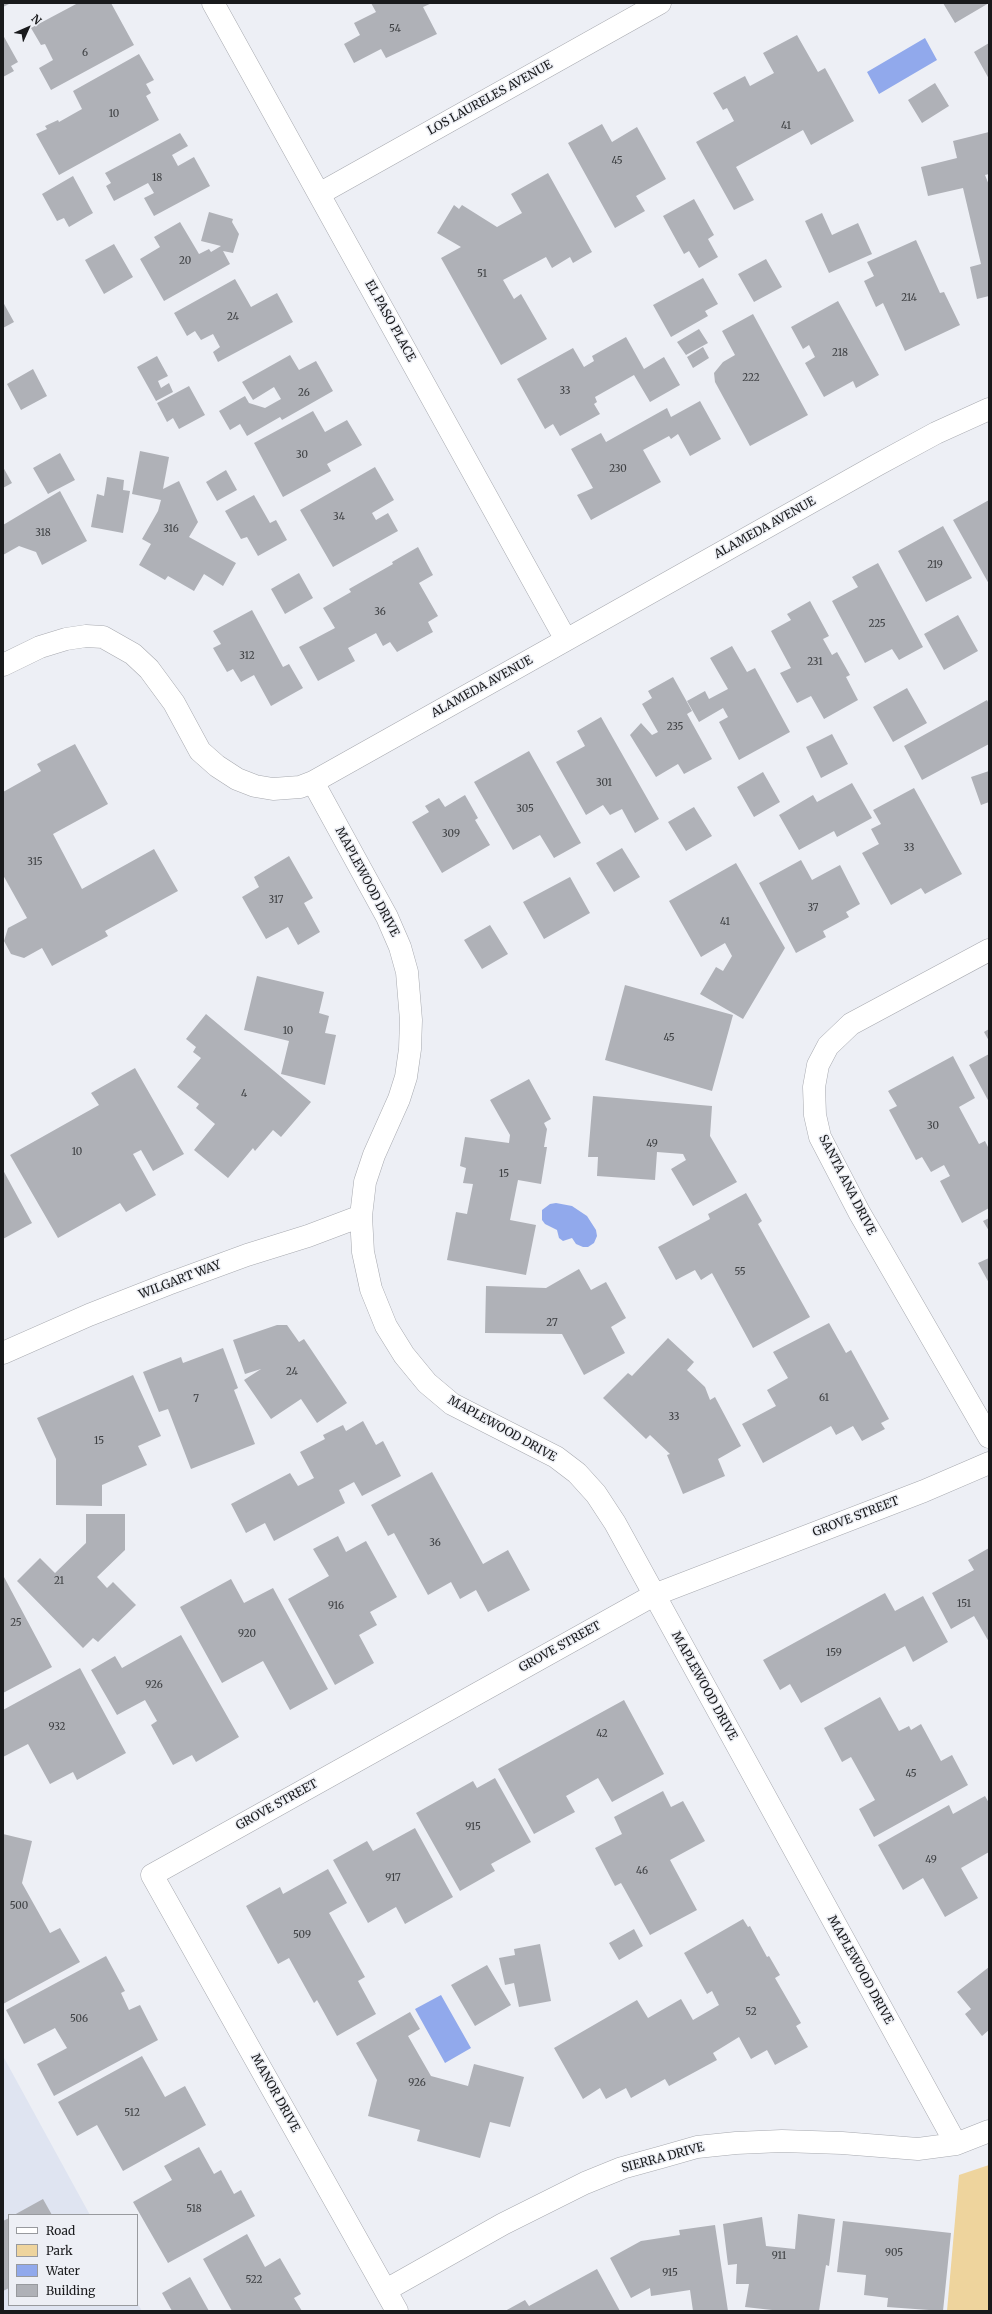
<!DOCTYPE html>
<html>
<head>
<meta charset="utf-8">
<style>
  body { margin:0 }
  #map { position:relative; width:992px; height:2314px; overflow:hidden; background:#edeff5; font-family:Merriweather,serif }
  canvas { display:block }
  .frame { position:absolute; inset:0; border:4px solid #191a1c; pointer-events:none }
  .legend { position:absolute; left:8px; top:2214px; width:130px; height:92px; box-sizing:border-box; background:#edeff5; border:1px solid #989a9e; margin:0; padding:5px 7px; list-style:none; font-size:12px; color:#191a1c }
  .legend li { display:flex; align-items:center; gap:8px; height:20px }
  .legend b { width:20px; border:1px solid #989a9e }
  .north { position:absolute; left:8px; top:8px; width:40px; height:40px; -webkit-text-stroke:3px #edeff5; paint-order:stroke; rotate:45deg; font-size:11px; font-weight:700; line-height:16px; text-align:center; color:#191a1c }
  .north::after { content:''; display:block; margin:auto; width:14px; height:18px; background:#191a1c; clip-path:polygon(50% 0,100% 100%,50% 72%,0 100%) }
</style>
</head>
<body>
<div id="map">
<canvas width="992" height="2314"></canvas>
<div class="frame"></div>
<ul class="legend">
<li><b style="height:5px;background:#fff"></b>Road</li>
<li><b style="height:11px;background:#eed49d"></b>Park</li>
<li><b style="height:11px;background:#91a9ec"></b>Water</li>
<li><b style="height:11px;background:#afb1b7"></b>Building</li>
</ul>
<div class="north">N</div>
</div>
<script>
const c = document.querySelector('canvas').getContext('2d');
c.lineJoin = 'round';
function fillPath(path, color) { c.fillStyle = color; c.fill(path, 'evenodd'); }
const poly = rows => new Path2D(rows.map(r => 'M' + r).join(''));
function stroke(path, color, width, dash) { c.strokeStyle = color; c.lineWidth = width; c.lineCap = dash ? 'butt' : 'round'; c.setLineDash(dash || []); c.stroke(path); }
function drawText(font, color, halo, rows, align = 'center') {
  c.font = font + ' Merriweather,serif'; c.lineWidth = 3; c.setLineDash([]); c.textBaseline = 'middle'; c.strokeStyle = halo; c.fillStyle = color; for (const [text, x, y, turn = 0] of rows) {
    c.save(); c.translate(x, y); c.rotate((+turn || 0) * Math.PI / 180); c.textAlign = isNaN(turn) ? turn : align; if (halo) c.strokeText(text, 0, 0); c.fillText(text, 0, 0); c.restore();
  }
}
const built = poly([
  [3,2056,90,2215,9,2215,9,2305,137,2305,137,2302,142,2311,3,2311]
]);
const green = poly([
  [989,2165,989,2311,947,2311,959,2175]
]);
const water = poly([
  [925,38,937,60,879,94,867,72],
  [556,1203,572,1206,587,1216,596,1230,597,1236,594,1243,588,1247,583,1247,576,1244,572,1238,563,1241,559,1238,557,1230,545,1224,542,1220,542,1210,550,1204],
  [441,1995,471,2048,445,2063,415,2009]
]);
const building = poly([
  [3,3,11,3,3,7],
  [78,3,111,3,134,45,51,90,39,68,53,60,45,44,41,45,31,28],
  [371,3,432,3,423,7,437,34,386,58,381,49,354,63,344,44,360,35,354,23,376,12],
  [943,3,989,3,955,23],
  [3,35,18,62,11,66,14,71,3,77],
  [797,35,818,72,825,68,854,121,811,145,803,130,736,167,754,200,734,210,696,142,734,121,727,108,723,110,713,93,745,76,750,86,774,73,763,53],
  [989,43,989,79,974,52],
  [139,54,154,80,146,84,151,93,146,96,159,120,59,175,36,134,47,129,45,126,58,120,59,122,82,109,73,91],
  [935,83,949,106,922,123,908,100],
  [602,124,612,142,637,127,666,179,636,196,645,211,615,228,568,143],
  [989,132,989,174,985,175,989,185,989,296,977,299,970,267,981,264,963,188,928,196,921,167,957,158,953,141],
  [180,133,188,146,172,155,178,166,194,157,210,186,154,216,144,198,154,193,148,183,114,201,106,186,111,183,105,173],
  [548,173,592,252,573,263,570,257,552,268,546,257,503,280,514,299,521,294,547,339,501,365,441,258,461,247,437,233,454,205,459,209,462,205,497,227,522,213,511,194],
  [73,176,93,213,69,227,64,218,57,221,42,194],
  [694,199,714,235,708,239,718,257,699,268,689,251,684,254,663,216],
  [209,212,233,219,232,222,239,234,233,253,223,251,230,264,164,301,140,259,160,247,154,237,180,222,199,254,209,249,211,252,221,246,201,241],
  [822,213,832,235,858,223,872,254,829,273,805,221],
  [916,240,940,293,944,292,960,325,905,351,883,303,876,307,864,281,874,276,867,262],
  [114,244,133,277,104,294,85,260],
  [766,259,782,287,754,302,738,274],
  [703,278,718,304,705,311,708,316,671,337,653,305],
  [235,279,251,307,277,293,293,322,218,362,213,352,220,347,213,334,201,340,195,331,187,336,174,313],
  [838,301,879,375,856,388,853,381,824,397,805,363,815,357,809,345,803,349,791,327],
  [3,302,14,322,3,328],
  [753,314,808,415,750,446,715,382,714,373,723,362,735,355,722,331],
  [699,329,708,343,686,355,677,342],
  [626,337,644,369,664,357,680,385,650,402,634,375,595,397,597,402,594,404,600,414,560,436,553,424,545,429,517,379,573,348,584,367,594,361,592,356],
  [703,347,709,358,693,368,687,357],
  [290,355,299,370,316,361,333,391,282,420,280,417,247,436,240,424,230,430,219,411,245,396,249,403,265,408,281,399,274,387,253,400,242,382],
  [157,356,168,376,158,381,161,388,169,383,173,392,156,401,137,367],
  [33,369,47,396,21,410,7,384],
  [189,386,205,415,179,429,173,418,167,422,157,403],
  [700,401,721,439,690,456,678,434,671,439,669,436,643,450,661,482,591,520,577,495,593,488,571,449,601,433,606,442,667,408,671,417],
  [313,411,325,432,347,420,362,445,327,464,331,471,283,497,254,443],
  [140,451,169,457,163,489,179,481,198,522,189,537,236,563,223,586,204,574,194,591,168,576,165,580,139,565,151,544,142,539,158,511,161,500,132,494],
  [60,453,75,480,48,494,33,468],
  [3,467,12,483,3,488],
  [375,467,394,500,372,513,376,520,388,513,398,531,333,567,300,510],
  [226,470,237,490,217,501,206,482],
  [107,477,124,480,123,490,130,491,123,533,91,527,97,494,104,496],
  [60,491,87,541,42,565,36,552,19,546,3,555,3,525],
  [254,495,270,523,276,520,287,540,258,556,247,537,241,539,225,511],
  [989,500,989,584,953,520],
  [943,526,972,578,926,602,898,551],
  [418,547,433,575,419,583,438,616,428,622,433,632,397,652,390,642,383,646,376,633,348,648,355,661,318,681,299,647,335,628,323,608,351,592,349,589,393,564,392,562],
  [878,563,923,647,899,660,892,649,865,663,832,601,858,587,852,577],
  [299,573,313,598,285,614,271,589],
  [810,601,829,636,823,639,832,655,837,652,850,675,846,677,858,700,824,719,811,696,797,703,780,673,791,668,771,631,791,620,787,614],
  [252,610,283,667,289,664,303,688,271,706,254,675,241,682,233,669,227,672,213,648,221,644,213,631],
  [958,615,978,651,944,670,924,634],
  [732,646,747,672,755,668,790,732,739,760,719,722,728,717,723,708,699,722,687,701,705,691,709,699,728,689,710,658],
  [673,677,692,711,687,714,712,759,684,774,678,764,656,777,630,735,641,723,652,735,658,732,642,704,652,698,648,691],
  [907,688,927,723,893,742,873,707],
  [987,700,989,704,989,744,922,780,904,746],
  [601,717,659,819,635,833,622,809,610,815,603,805,586,815,556,762,585,746,577,731],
  [832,734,848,764,821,778,806,747],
  [75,744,108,804,53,834,82,889,154,849,178,891,105,931,108,936,52,966,42,948,24,958,11,954,4,941,8,928,27,918,3,875,3,792,41,771,37,764],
  [529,751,581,843,554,858,540,835,513,850,474,782],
  [989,771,989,802,981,805,971,777],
  [763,772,780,802,754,817,737,787],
  [852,783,872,818,837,837,834,831,799,850,779,815,813,795,817,802],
  [914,788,962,874,925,894,921,888,891,905,862,853,879,844,871,829,881,824,873,810],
  [465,795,478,818,475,820,490,845,442,873,412,822,429,812,425,806,439,798,445,807],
  [694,807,712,836,686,851,668,822],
  [622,848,640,877,614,892,596,863],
  [289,856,313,898,304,903,320,932,298,945,288,927,266,939,242,897,259,887,254,877],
  [801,860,812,880,840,865,860,904,846,912,849,917,823,931,826,937,796,953,759,883],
  [736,863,785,948,743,1019,700,994,716,967,723,971,732,956,725,943,701,957,669,901],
  [570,877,590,913,544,939,523,902],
  [490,925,508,954,482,969,464,940],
  [257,976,324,992,319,1013,329,1016,325,1033,336,1035,325,1085,281,1074,289,1041,244,1030],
  [625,985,733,1015,712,1091,605,1060],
  [206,1014,311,1102,281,1137,273,1130,255,1151,253,1148,228,1178,194,1150,215,1124,196,1108,199,1104,177,1087,201,1058,193,1052,196,1047,186,1039],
  [989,1029,989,1041,984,1032],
  [989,1054,989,1102,969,1065],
  [953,1056,975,1098,959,1107,979,1144,985,1141,989,1149,989,1208,962,1223,940,1181,950,1176,944,1165,931,1172,922,1157,916,1160,889,1110,897,1106,888,1091],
  [135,1068,184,1154,153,1171,141,1150,133,1154,156,1195,126,1212,120,1203,58,1238,10,1155,99,1105,91,1093],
  [529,1079,551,1119,544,1123,547,1129,544,1147,547,1147,541,1184,518,1180,510,1220,536,1225,526,1275,447,1260,456,1212,467,1214,473,1184,463,1183,466,1168,460,1166,465,1137,509,1143,510,1135,490,1100],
  [593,1096,712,1106,710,1136,737,1182,693,1206,671,1169,686,1160,683,1154,657,1152,655,1180,597,1176,598,1157,588,1157],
  [3,1170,32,1223,3,1239],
  [746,1193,762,1221,758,1224,810,1317,753,1348,712,1273,701,1280,695,1270,676,1280,658,1247,710,1219,708,1214],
  [989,1218,989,1231,983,1221],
  [989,1258,989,1283,978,1263],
  [579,1269,591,1290,606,1282,626,1318,611,1327,625,1353,584,1375,562,1334,485,1333,486,1286,546,1288],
  [829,1323,846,1353,851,1350,889,1419,881,1423,885,1429,862,1441,853,1426,836,1435,831,1426,763,1463,742,1424,776,1406,767,1390,788,1378,773,1352],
  [277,1325,287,1325,299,1342,304,1339,347,1403,317,1423,301,1399,271,1419,244,1380,261,1369,245,1374,233,1340],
  [668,1338,694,1362,687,1370,705,1387,710,1400,715,1397,741,1446,718,1459,725,1476,683,1494,667,1455,670,1454,650,1435,646,1439,603,1398,628,1373,632,1376],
  [223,1348,238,1388,234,1390,255,1444,191,1469,168,1409,159,1412,143,1372,181,1357,183,1363],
  [133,1375,161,1436,138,1446,147,1465,102,1485,102,1506,56,1505,56,1459,37,1418],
  [363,1421,376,1445,383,1441,401,1476,362,1496,354,1482,339,1490,345,1503,274,1541,265,1523,246,1533,231,1504,290,1473,298,1486,314,1478,300,1452,325,1439,323,1435,343,1425,346,1431],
  [432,1472,483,1564,508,1550,530,1590,488,1612,476,1590,460,1599,451,1582,428,1595,394,1533,388,1536,371,1505],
  [86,1514,125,1514,125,1550,97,1577,107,1588,113,1582,136,1605,98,1642,93,1638,83,1648,17,1581,40,1558,55,1573,86,1543],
  [338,1536,346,1552,366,1541,397,1597,370,1612,377,1625,359,1635,374,1663,335,1685,288,1599,329,1576,313,1549],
  [989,1548,989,1642,974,1616,951,1629,932,1593,974,1570,968,1560],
  [4,1577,52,1667,3,1693,3,1578],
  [231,1579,244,1603,273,1588,328,1689,290,1710,263,1661,222,1683,180,1607],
  [885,1593,895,1611,923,1596,948,1642,913,1662,905,1646,801,1703,790,1684,780,1690,763,1660],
  [181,1635,239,1737,196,1762,192,1755,173,1765,151,1725,157,1721,145,1700,117,1715,91,1670,115,1656,122,1668],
  [80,1668,126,1753,77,1780,73,1772,50,1784,28,1744,3,1757,3,1710],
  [880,1697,899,1731,909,1726,911,1730,921,1724,941,1761,952,1755,968,1785,874,1837,859,1809,875,1800,851,1757,842,1762,824,1728],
  [624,1700,664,1774,612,1802,598,1778,566,1796,575,1812,534,1834,498,1769],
  [495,1778,531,1842,491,1864,495,1871,460,1891,416,1813,473,1781,477,1788],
  [663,1791,671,1807,683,1801,705,1841,670,1860,697,1910,650,1935,621,1883,615,1886,595,1848,622,1834,614,1817],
  [985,1796,989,1803,989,1852,961,1868,978,1898,945,1917,923,1878,903,1890,878,1845,949,1805,953,1814],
  [415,1828,453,1897,405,1924,396,1907,368,1923,333,1860,367,1841,373,1851],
  [3,1834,32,1841,22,1883,50,1933,60,1928,80,1962,3,2004],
  [328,1869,347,1903,329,1913,365,1977,358,1981,376,2014,337,2036,317,2000,314,2003,289,1958,278,1964,246,1906,280,1887,283,1894],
  [743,1919,748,1927,750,1926,767,1957,769,1956,780,1975,775,1978,801,2023,796,2026,808,2047,775,2065,767,2050,751,2059,739,2037,713,2053,717,2060,669,2086,665,2079,631,2098,626,2088,606,2099,600,2088,583,2099,554,2048,637,2000,648,2018,681,1999,693,2020,719,2005,712,1991,707,1994,684,1953],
  [634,1929,643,1946,619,1960,609,1943],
  [540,1944,551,2001,519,2007,514,1983,505,1985,499,1958,515,1955,514,1949],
  [106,1956,125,1991,121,1993,129,2010,140,2005,158,2040,54,2096,37,2064,67,2048,55,2028,24,2044,6,2010],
  [487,1965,511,2005,475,2026,451,1985],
  [989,1967,989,2030,982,2036,965,2014,971,2009,957,1992],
  [410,2012,420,2029,408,2036,431,2076,468,2086,474,2064,524,2077,510,2127,490,2122,480,2158,417,2141,420,2130,368,2116,377,2080,356,2043],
  [142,2056,165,2097,185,2086,206,2125,123,2171,97,2125,77,2136,58,2102],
  [199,2147,214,2174,221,2170,234,2194,241,2190,255,2216,168,2263,133,2202,172,2180,164,2166],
  [43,2199,52,2215,14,2215],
  [798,2214,835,2219,829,2266,826,2265,819,2311,781,2311,745,2307,749,2284,736,2284,737,2264,728,2265,723,2224,762,2217,766,2246,795,2249],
  [9,2218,9,2288,3,2291,3,2221],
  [843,2221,951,2233,943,2311,887,2307,888,2298,864,2295,866,2275,837,2272],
  [715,2225,728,2311,693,2311,690,2290,651,2296,650,2288,631,2298,610,2258,641,2241,680,2235,679,2230],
  [247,2234,265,2267,280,2258,301,2294,294,2298,302,2311,232,2311,203,2259],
  [597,2269,620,2311,505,2311,525,2300,529,2306],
  [190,2277,209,2311,172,2311,162,2293]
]);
const street = poly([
  [213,3,566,640],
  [319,194,660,3],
  [3,665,40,647,66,639,86,636,103,637,133,654,149,669,174,703,200,751,217,766,237,779,255,786,273,789,300,787,313,782,566,640,877,465,936,433,989,409],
  [313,782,387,917,400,947,407,972,411,1020,410,1049,406,1077,399,1099,374,1155,365,1182,361,1216,363,1252,371,1289,386,1326,404,1355,427,1383,452,1404,556,1457,577,1473,596,1494,615,1523,956,2144],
  [989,950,851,1024,828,1046,818,1065,814,1087,815,1115,820,1137,859,1212,989,1437],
  [3,1353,89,1315,168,1284,247,1255,308,1236,361,1216],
  [386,2290,503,2224,585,2183,622,2168,662,2157,697,2147,736,2143,782,2141,842,2143,918,2149,956,2144,989,2131],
  [397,2311,152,1875,654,1595,924,1491,989,1463]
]);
const numberNames = [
  ["54",395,29],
  ["6",85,53],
  ["10",114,114],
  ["41",786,126],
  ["45",617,161],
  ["18",157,178],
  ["20",185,261],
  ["51",482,274],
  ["214",909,298],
  ["24",233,317],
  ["218",840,353],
  ["222",751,378],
  ["33",565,391],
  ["26",304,393],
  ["30",302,455],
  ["230",618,469],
  ["34",339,517],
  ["316",171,529],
  ["318",43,533],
  ["219",935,565],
  ["36",380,612],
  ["225",877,624],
  ["312",247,656],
  ["231",815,662],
  ["235",675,727],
  ["301",604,783],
  ["305",525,809],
  ["309",451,834],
  ["33",909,848],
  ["315",35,862],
  ["317",276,900],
  ["37",813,908],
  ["41",725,922],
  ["10",288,1031],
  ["45",669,1038],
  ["4",244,1094],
  ["30",933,1126],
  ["49",652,1144],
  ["10",77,1152],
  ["15",504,1174],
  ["55",740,1272],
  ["27",552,1323],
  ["24",292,1372],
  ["61",824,1398],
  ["7",196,1399],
  ["33",674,1417],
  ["15",99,1441],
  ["36",435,1543],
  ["21",59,1581],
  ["151",964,1604],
  ["916",336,1606],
  ["25",16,1623],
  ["920",247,1634],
  ["159",834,1653],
  ["926",154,1685],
  ["932",57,1727],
  ["42",602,1734],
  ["45",911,1774],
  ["915",473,1827],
  ["49",931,1860],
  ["46",642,1871],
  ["917",393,1878],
  ["500",19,1906],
  ["509",302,1935],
  ["52",751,2012],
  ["506",79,2019],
  ["926",417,2083],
  ["512",132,2113],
  ["518",194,2209],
  ["905",894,2253],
  ["911",779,2256],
  ["915",670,2273],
  ["522",254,2280]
];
const streetNames = [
  ["LOS LAURELES AVENUE",490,98,-29],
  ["EL PASO PLACE",390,321,61],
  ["ALAMEDA AVENUE",765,528,-29],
  ["ALAMEDA AVENUE",482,687,-29],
  ["MAPLEWOOD DRIVE",367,882,62],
  ["SANTA ANA DRIVE",847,1185,63],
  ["WILGART WAY",180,1280,-21],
  ["MAPLEWOOD DRIVE",502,1429,29],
  ["GROVE STREET",856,1517,-21],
  ["GROVE STREET",560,1647,-29],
  ["MAPLEWOOD DRIVE",704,1686,61],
  ["GROVE STREET",277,1805,-29],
  ["MAPLEWOOD DRIVE",860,1970,61],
  ["MANOR DRIVE",275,2093,61],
  ["SIERRA DRIVE",663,2158,-15]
];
fillPath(built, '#dfe4f1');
fillPath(green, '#eed49d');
fillPath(water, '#91a9ec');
fillPath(building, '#afb1b7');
stroke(street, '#a7a9af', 23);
stroke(street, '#fff', 22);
drawText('10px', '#3e4043', null, numberNames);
drawText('12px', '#191a1c', '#edeff5', streetNames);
</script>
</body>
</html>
